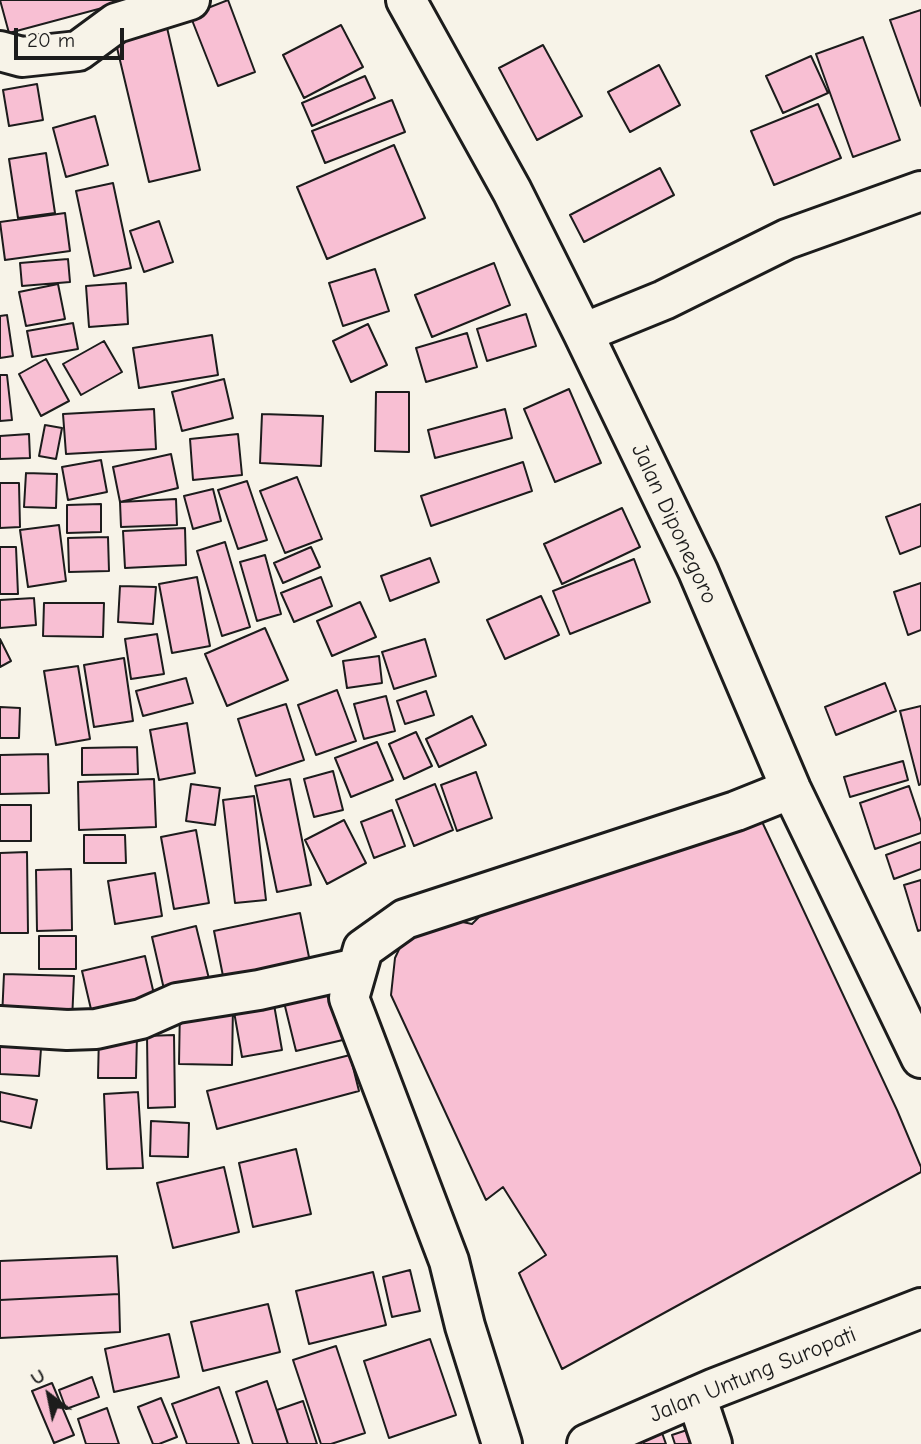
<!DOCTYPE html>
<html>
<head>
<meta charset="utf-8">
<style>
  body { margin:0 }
  #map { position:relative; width:921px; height:1444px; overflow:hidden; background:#f7f3e8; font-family:"Comic Neue",sans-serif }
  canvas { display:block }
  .north { position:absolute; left:14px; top:1360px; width:70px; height:70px; -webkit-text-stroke:5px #f7f3e8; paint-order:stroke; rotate:328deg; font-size:19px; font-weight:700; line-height:28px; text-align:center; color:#1c1c1c }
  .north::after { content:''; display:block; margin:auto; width:24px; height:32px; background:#1c1c1c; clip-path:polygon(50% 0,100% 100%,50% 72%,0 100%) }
  .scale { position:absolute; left:14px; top:28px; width:110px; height:32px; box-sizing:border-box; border:4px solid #1c1c1c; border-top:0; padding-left:9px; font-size:21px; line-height:24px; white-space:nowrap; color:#1c1c1c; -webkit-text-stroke:5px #f7f3e8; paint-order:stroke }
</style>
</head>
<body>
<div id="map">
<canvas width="921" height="1444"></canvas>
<div class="north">U</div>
<div class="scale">20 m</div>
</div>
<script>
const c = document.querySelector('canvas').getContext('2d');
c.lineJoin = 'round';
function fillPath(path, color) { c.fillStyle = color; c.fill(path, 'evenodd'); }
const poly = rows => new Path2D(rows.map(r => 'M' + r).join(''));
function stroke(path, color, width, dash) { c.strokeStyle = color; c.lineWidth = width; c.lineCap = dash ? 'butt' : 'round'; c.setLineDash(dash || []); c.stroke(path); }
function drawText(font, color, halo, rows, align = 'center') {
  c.font = font + ' "Comic Neue",sans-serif'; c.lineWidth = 7; c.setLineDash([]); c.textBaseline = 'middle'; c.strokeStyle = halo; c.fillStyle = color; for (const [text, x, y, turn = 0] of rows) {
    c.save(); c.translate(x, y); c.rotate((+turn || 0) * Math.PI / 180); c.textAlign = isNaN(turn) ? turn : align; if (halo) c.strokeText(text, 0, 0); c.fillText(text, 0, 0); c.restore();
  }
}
const building = poly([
  [0,0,132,0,9,33,0,0],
  [228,0,255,72,218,86,190,15,228,0],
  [921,10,921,106,890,20,921,10],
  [165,19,200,170,149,182,113,31,165,19],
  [341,25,363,67,304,98,283,55,341,25],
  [863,37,900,140,853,157,816,54,863,37],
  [543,45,582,116,537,140,499,68,543,45],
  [811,56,828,93,783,113,766,76,811,56],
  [659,65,680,105,630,132,608,92,659,65],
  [365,76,375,98,312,126,302,103,365,76],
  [37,84,43,120,9,126,3,90,37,84],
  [392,100,405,132,325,163,312,131,392,100],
  [818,104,841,158,774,185,751,131,818,104],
  [95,116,108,165,66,177,53,128,95,116],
  [394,145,425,218,327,259,297,187,394,145],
  [46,153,55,213,18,218,9,159,46,153],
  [660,168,674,195,584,242,570,215,660,168],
  [113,183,131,268,94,276,76,191,113,183],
  [65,213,70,251,5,260,0,222,65,213],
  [159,221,173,262,144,272,130,231,159,221],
  [68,259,70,282,22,286,20,263,68,259],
  [494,263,510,305,432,337,415,295,494,263],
  [375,269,389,311,343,326,329,283,375,269],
  [126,283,128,324,89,327,86,286,126,283],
  [58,284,65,319,26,326,19,292,58,284],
  [526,314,536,346,487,361,477,329,526,314],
  [7,315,13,356,0,358,0,316,7,315],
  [73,323,78,349,32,357,27,331,73,323],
  [368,324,387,365,351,382,333,341,368,324],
  [467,333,477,367,426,382,416,348,467,333],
  [212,335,218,375,139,388,133,348,212,335],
  [104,341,122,372,81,395,63,364,104,341],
  [46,359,69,401,41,416,19,374,46,359],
  [0,375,7,375,12,420,0,421,0,375],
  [224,379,233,418,182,431,172,392,224,379],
  [569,389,601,463,555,482,524,409,569,389],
  [376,392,409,392,409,452,375,451,376,392],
  [154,409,156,449,66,454,63,414,154,409],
  [505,409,512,438,435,458,428,430,505,409],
  [262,414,323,416,321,466,260,463,262,414],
  [45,425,62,428,56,459,39,456,45,425],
  [29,434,30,458,0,459,0,436,29,434],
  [238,434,242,475,193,480,190,439,238,434],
  [171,454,178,488,120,502,113,467,171,454],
  [101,460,107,492,68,500,62,467,101,460],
  [523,462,532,491,431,526,421,496,523,462],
  [26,473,57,474,56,508,24,507,26,473],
  [297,477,322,539,285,553,260,491,297,477],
  [247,481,267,540,238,549,218,490,247,481],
  [0,483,19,483,20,527,0,528,0,483],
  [213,489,221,521,193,529,184,496,213,489],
  [176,499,177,525,121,527,120,502,176,499],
  [101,504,101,532,67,533,67,505,101,504],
  [921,504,921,546,900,554,886,517,921,504],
  [622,508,640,547,562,584,544,544,622,508],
  [59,525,66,581,28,587,20,530,59,525],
  [185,528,186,565,125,568,123,531,185,528],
  [108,537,109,571,69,572,68,538,108,537],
  [225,542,250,627,222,636,197,551,225,542],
  [0,547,16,547,18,594,0,594,0,547],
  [311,547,320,567,283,583,274,563,311,547],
  [265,555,281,614,257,621,240,562,265,555],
  [430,558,439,582,390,601,381,576,430,558],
  [634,559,650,602,570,634,553,591,634,559],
  [197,577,210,646,172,653,159,584,197,577],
  [321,577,332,606,294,622,281,593,321,577],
  [921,583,921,630,908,635,894,592,921,583],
  [120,586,156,587,153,624,118,622,120,586],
  [541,596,559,635,505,659,487,620,541,596],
  [34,598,36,625,0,628,0,600,34,598],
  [360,602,376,637,332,656,317,621,360,602],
  [44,603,104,603,103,637,43,636,44,603],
  [265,628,288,680,227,706,205,654,265,628],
  [157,634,164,674,131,679,125,639,157,634],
  [0,639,11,661,0,667,0,639],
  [425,639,436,676,394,689,382,652,425,639],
  [379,656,382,683,347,688,343,661,379,656],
  [124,658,133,721,94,727,84,665,124,658],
  [78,666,90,739,56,745,44,671,78,666],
  [186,678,193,703,143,716,136,691,186,678],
  [885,683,896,711,836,735,825,707,885,683],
  [337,690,356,741,316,755,298,705,337,690],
  [426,691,434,715,405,724,397,701,426,691],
  [386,696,395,731,364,739,354,704,386,696],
  [286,704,304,760,256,776,238,719,286,704],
  [921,706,921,784,919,785,900,711,921,706],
  [0,707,20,708,19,738,0,738,0,707],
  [472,716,486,745,439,767,426,739,472,716],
  [187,723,195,773,159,780,150,730,187,723],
  [416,732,432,766,404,779,389,744,416,732],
  [377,742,393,780,351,797,335,758,377,742],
  [137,747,138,774,82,775,82,748,137,747],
  [48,754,49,793,0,794,0,755,48,754],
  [903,761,908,780,850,797,844,777,903,761],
  [333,771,343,810,314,817,304,779,333,771],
  [476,772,492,818,457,831,441,785,476,772],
  [154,779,156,827,79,830,78,782,154,779],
  [290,779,311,885,277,892,255,786,290,779],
  [191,784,220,788,215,825,186,821,191,784],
  [435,784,453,830,414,846,396,800,435,784],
  [909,786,921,822,921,833,875,849,860,803,909,786],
  [254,796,266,900,235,903,223,800,254,796],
  [750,796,897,1110,921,1167,921,1172,562,1369,519,1273,546,1255,503,1187,486,1200,391,995,395,958,408,930,439,917,472,924,499,897,750,796],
  [0,805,31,805,31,841,0,841,0,805],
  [392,810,405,846,374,858,361,822,392,810],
  [344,820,366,863,327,884,305,840,344,820],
  [196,830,209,903,174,909,161,837,196,830],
  [84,835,125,835,126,863,84,863,84,835],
  [921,842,921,869,894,879,886,855,921,842],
  [27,852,28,933,0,933,0,853,27,852],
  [71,869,72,930,37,931,36,870,71,869],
  [155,873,162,916,115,924,108,881,155,873],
  [921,880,921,930,918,931,904,885,921,880],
  [300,913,310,962,224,981,214,931,300,913],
  [196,926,211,987,166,998,152,937,196,926],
  [39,936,76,936,76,969,39,969,39,936],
  [145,956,157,1007,94,1022,82,971,145,956],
  [4,974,74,976,72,1021,2,1018,4,974],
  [331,978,347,1039,296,1051,281,990,331,978],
  [273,999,282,1050,242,1057,233,1006,273,999],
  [180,1005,233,1006,232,1065,179,1064,180,1005],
  [0,1033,42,1035,39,1076,0,1074,0,1033],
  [99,1034,137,1034,136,1078,98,1078,99,1034],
  [174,1035,175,1107,148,1108,147,1036,174,1035],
  [350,1055,359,1091,217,1129,207,1091,350,1055],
  [0,1092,37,1100,31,1128,0,1121,0,1092],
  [138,1092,143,1168,107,1169,104,1094,138,1092],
  [151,1121,189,1123,188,1157,150,1156,151,1121],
  [296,1149,311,1214,253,1227,239,1163,296,1149],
  [224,1167,239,1232,173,1248,157,1183,224,1167],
  [117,1256,119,1294,0,1300,0,1261,117,1256],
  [410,1270,420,1311,392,1317,383,1277,410,1270],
  [373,1272,386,1325,309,1344,296,1291,373,1272],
  [119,1294,120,1332,0,1338,0,1300,119,1294],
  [268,1304,280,1352,203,1371,191,1322,268,1304],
  [169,1334,179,1377,114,1392,105,1349,169,1334],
  [430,1339,456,1415,389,1438,364,1361,430,1339],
  [336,1346,365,1433,331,1444,321,1444,293,1360,336,1346],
  [92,1377,99,1397,66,1409,59,1390,92,1377],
  [267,1381,288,1444,253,1444,236,1392,267,1381],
  [52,1383,74,1435,54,1443,32,1391,52,1383],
  [219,1387,239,1444,187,1444,172,1404,219,1387],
  [161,1398,177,1437,159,1444,153,1444,138,1407,161,1398],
  [303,1401,317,1444,288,1444,277,1410,303,1401],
  [107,1408,119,1444,86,1444,78,1419,107,1408],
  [696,1427,702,1444,675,1444,672,1435,696,1427],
  [661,1430,666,1444,644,1444,641,1437,661,1430]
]);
const minor = poly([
  [406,0,512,191,583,333,698,571,791,789,921,1058],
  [0,51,22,57,78,51,116,23,190,0],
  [583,333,664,300,787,239,921,191],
  [0,1026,67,1030,96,1029,141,1019,177,1003,259,990,357,968],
  [696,1396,712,1444],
  [502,1444,465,1326,449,1261,349,998,363,949,405,919,736,811,791,789],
  [587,1444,715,1388,921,1308]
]);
const streetNames = [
  ["Jalan Diponegoro",674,524,65],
  ["Jalan Untung Suropati",753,1375,-22]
];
fillPath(building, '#f8bfd3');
stroke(building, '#1c1c1c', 2);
stroke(minor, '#1c1c1c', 44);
stroke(minor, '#f7f3e8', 38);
drawText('23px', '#1c1c1c', '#f7f3e8', streetNames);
</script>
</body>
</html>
